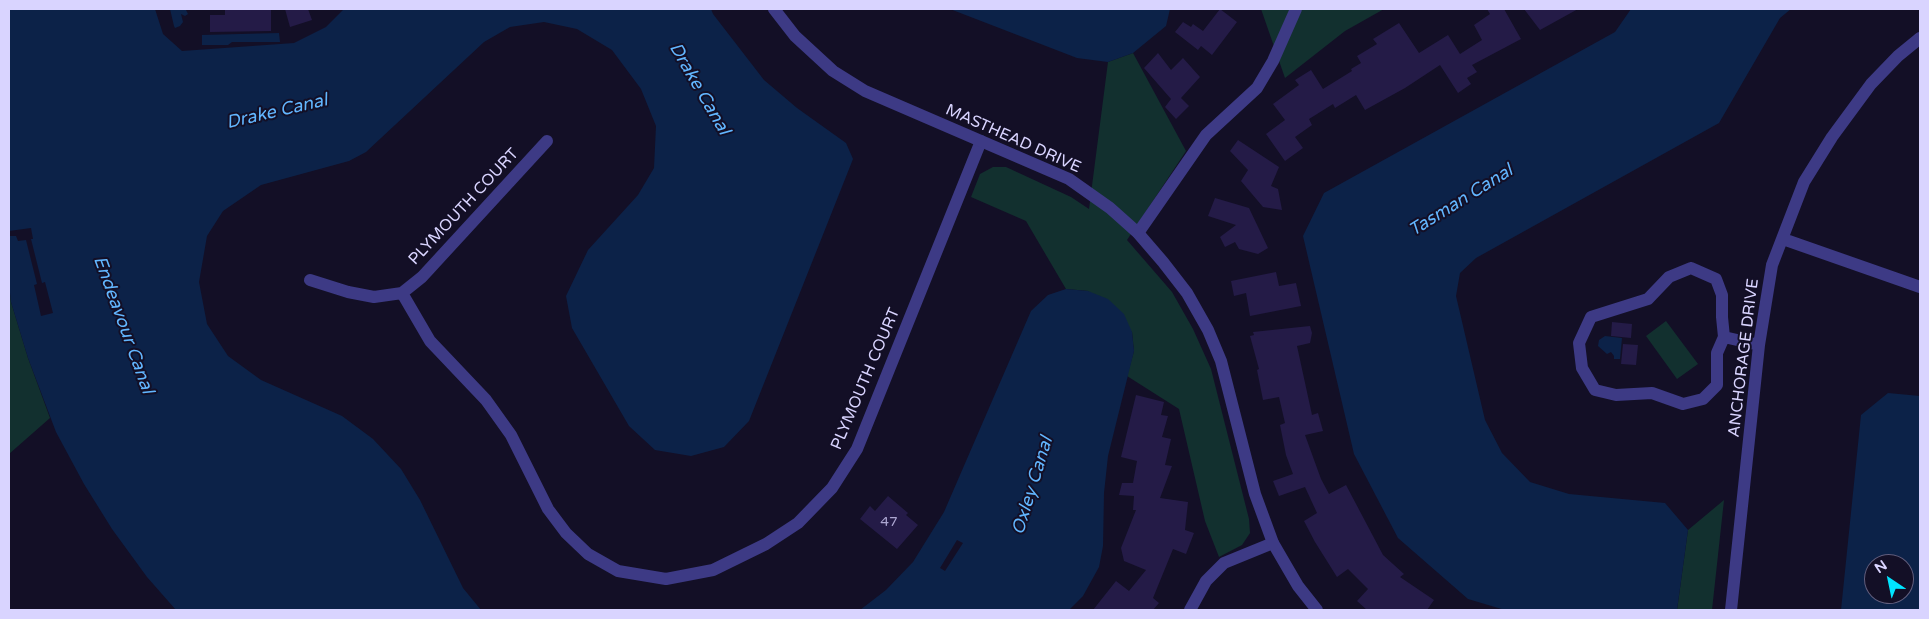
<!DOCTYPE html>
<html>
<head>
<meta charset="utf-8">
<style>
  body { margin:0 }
  #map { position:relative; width:1929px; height:619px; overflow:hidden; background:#130f26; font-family:"Varela Round",sans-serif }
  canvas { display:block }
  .frame { position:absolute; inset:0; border:10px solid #d9d4ff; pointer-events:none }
  .north { position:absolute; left:1864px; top:554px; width:50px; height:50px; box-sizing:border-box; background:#130f26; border:1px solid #625e7d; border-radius:50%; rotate:326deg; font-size:14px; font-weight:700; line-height:20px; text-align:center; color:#d9d4ff }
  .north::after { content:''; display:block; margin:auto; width:18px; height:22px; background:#00e5ff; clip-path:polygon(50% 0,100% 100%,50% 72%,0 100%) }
</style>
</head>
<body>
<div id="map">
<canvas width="1929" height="619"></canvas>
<div class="frame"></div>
<div class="north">N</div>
</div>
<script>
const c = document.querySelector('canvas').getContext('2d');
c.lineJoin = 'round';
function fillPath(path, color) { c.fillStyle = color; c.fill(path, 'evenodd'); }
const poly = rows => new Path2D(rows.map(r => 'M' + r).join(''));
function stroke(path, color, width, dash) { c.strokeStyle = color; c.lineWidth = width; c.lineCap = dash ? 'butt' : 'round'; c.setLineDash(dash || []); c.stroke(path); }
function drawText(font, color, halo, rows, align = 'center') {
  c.font = font + ' "Varela Round",sans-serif'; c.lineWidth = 4; c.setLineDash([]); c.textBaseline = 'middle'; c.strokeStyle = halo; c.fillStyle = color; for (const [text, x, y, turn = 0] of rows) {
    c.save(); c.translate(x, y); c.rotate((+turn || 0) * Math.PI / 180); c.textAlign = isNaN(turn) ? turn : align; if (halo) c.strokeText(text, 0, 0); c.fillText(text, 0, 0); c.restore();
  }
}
const green = poly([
  [1261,9,1384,9,1345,31,1285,78],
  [1133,53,1186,151,1127,240,1172,292,1193,329,1211,369,1249,519,1250,533,1242,545,1219,557,1205,521,1179,409,1127,376,1134,351,1132,332,1088,291,1066,289,1026,221,971,197,980,174,993,167,1006,167,1071,197,1089,209,1108,62],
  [9,284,11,302,28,358,50,418,9,454],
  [1666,321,1698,364,1677,379,1646,336],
  [1724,500,1712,610,1677,610,1688,530]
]);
const water = poly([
  [9,9,155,9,163,34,182,51,294,43,326,27,344,9,711,9,713,14,764,80,797,108,846,143,853,159,749,421,724,447,691,456,655,450,629,426,572,328,566,296,588,250,638,195,654,168,656,126,641,89,612,50,577,29,544,22,510,27,484,42,366,152,349,161,261,185,223,211,207,236,199,282,207,324,228,356,261,380,342,416,373,439,401,469,420,500,463,588,481,610,176,610,147,577,112,529,84,484,56,432,28,358,11,302,9,284],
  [170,9,186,10,188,14,185,16,181,14,183,22,180,26,175,28,174,26],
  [950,9,1170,9,1166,26,1133,53,1108,62,1077,58],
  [1631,9,1791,9,1780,18,1719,123,1476,258,1460,273,1456,296,1485,420,1502,453,1530,482,1569,494,1665,503,1688,530,1677,610,1505,610,1468,599,1398,538,1354,454,1303,236,1324,193,1615,32],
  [279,33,280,42,232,42,228,45,202,45,202,35],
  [1066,289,1088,291,1108,299,1124,314,1132,332,1134,351,1108,456,1104,493,1103,546,1099,567,1083,596,1069,610,860,610,886,590,913,562,944,512,1031,311,1048,295],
  [1605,336,1622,338,1620,359,1614,359,1614,356,1611,352,1607,354,1598,346,1599,340],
  [1888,393,1920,396,1920,610,1841,610,1861,415],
  [1874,564,1904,564,1904,594,1874,594]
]);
const pier = poly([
  [31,228,33,239,31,239,42,283,45,282,53,313,41,316,34,285,37,284,26,240,18,241,16,236,9,236,9,231],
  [957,540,963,543,945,571,940,568]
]);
const building = poly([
  [225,9,271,9,271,31,210,32,210,15,225,15],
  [285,9,308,9,312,20,290,27],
  [1220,9,1237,22,1212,55,1201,46,1198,50,1175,32,1183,22,1191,27,1193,24,1203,31],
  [1487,9,1504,9,1521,39,1472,65,1477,72,1467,78,1471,84,1458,93,1440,65,1405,88,1365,110,1356,95,1335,108,1333,104,1309,119,1312,125,1295,137,1303,148,1285,161,1266,134,1285,120,1273,104,1299,85,1295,80,1311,70,1323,89,1352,71,1351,69,1361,63,1357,56,1377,44,1373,39,1399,23,1419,53,1448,35,1460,54,1482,40,1474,25,1490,14],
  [1524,9,1578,9,1540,30],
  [1158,53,1171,70,1183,58,1200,77,1181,98,1189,106,1176,119,1165,107,1171,99,1144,68],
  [1238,140,1279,167,1271,186,1278,189,1282,210,1263,207,1241,181,1248,170,1230,151],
  [1215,198,1249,208,1268,248,1258,254,1239,249,1235,242,1225,247,1220,237,1236,225,1208,216],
  [1276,272,1279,286,1296,283,1301,306,1250,316,1246,293,1234,296,1231,281],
  [1612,322,1632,324,1631,338,1611,336],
  [1310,326,1312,333,1310,343,1297,346,1312,415,1318,413,1323,431,1305,435,1321,479,1329,494,1346,485,1383,555,1404,574,1400,577,1434,600,1427,610,1367,610,1357,601,1368,589,1348,569,1337,577,1315,542,1304,521,1317,513,1305,487,1279,496,1273,481,1293,474,1286,455,1280,425,1285,423,1279,397,1263,400,1257,370,1259,369,1250,336,1254,335,1253,332],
  [1623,344,1638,345,1636,365,1621,364],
  [1136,395,1164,402,1161,415,1168,416,1162,437,1171,439,1165,465,1172,466,1160,498,1188,502,1185,530,1194,533,1186,554,1173,549,1153,598,1159,603,1153,610,1093,610,1116,581,1129,591,1146,570,1124,561,1121,548,1136,510,1133,510,1134,496,1119,495,1122,483,1133,483,1137,461,1121,457],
  [888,496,908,513,906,515,918,525,897,549,860,519,870,506,875,511]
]);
const minor = poly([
  [1138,233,1206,135,1257,88,1273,61,1296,9],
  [1783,239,1920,287],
  [1691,268,1716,279,1722,295,1722,317,1724,337,1717,353,1717,385,1703,399,1683,404,1652,393,1616,395,1595,390,1582,368,1579,343,1591,317,1648,299,1669,277,1691,268],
  [310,280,348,292,374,297,402,293,422,277,547,141],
  [402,293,430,341,486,400,511,435,548,509,566,533,588,554,618,571,666,579,713,570,766,544,798,523,832,488,857,449,981,141],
  [1724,337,1759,345],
  [1190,610,1206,581,1224,563,1273,543],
  [1731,610,1759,345,1772,265,1804,182,1832,137,1871,84,1898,56,1920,38]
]);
const tertiary = poly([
  [774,9,795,36,833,71,865,91,1069,179,1110,208,1138,233,1163,262,1187,293,1208,330,1221,361,1255,494,1273,543,1298,586,1317,610]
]);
const numberNames = [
  ["47",889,522]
];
const streetNames = [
  ["MASTHEAD DRIVE",1013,139,24],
  ["PLYMOUTH COURT",464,207,-47],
  ["ANCHORAGE DRIVE",1744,358,-83],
  ["PLYMOUTH COURT",866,379,-67]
];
const waterNames = [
  ["Drake Canal",699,89,60],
  ["Drake Canal",277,112,-13],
  ["Tasman Canal",1461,201,-32],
  ["Endeavour Canal",123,325,70],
  ["Oxley Canal",1033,486,-73]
];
fillPath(green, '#12302f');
fillPath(water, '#0c2248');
fillPath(pier, '#130f26');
fillPath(building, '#241b47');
stroke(minor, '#3d3a85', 12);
stroke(tertiary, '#3d3a85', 12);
drawText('14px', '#aca6d1', null, numberNames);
drawText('16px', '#d9d4ff', '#130f26', streetNames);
drawText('italic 18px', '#62b6ff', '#130f26', waterNames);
</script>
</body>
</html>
